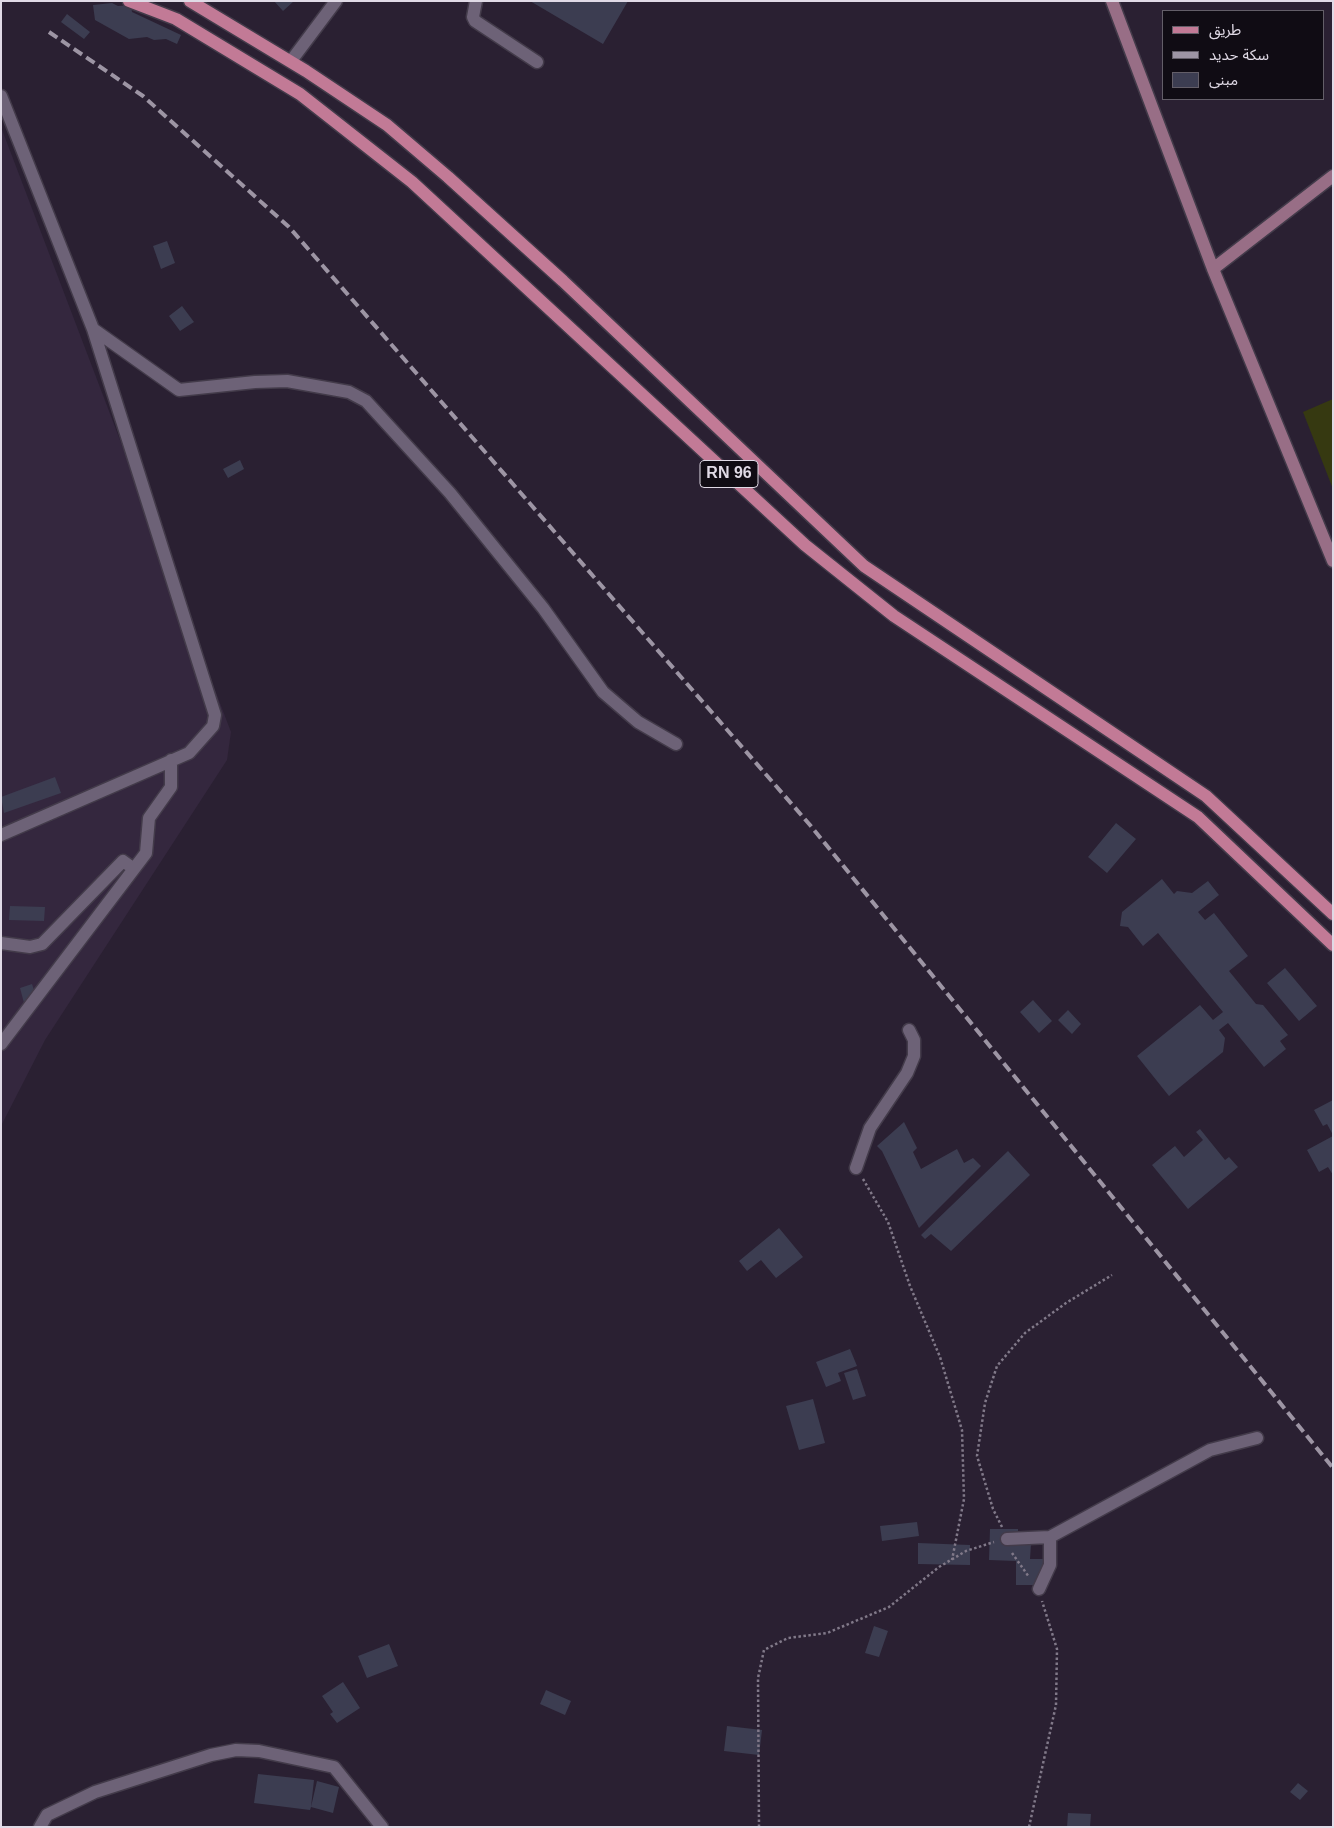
<!DOCTYPE html>
<html>
<head>
<meta charset="utf-8">
<style>
  body { margin:0 }
  #map { position:relative; width:1334px; height:1828px; overflow:hidden; background:#2a2032; font-family:Arial,"Noto Sans Arabic",sans-serif }
  canvas { display:block }
  .frame { position:absolute; inset:0; border:2px solid #e0dae6; pointer-events:none }
  .legend { position:absolute; left:1162px; top:10px; width:162px; height:90px; box-sizing:border-box; background:#100c14; border:1px solid #635e68; margin:0; padding:6px 9px; list-style:none; font-size:15px; color:#e0dae6 }
  .legend li { display:flex; align-items:center; gap:10px; height:25px }
  .legend b { width:25px; border:1px solid #635e68 }
</style>
</head>
<body>
<div id="map">
<canvas width="1334" height="1828"></canvas>
<div class="frame"></div>
<ul class="legend">
<li><b style="height:6px;background:#c27a96"></b>طريق</li>
<li><b style="height:6px;background:#9d95a4"></b>سكة حديد</li>
<li><b style="height:14px;background:#3c3d51"></b>مبنى</li>
</ul>
</div>
<script>
const c = document.querySelector('canvas').getContext('2d');
c.lineJoin = 'round';
function fillPath(path, color) { c.fillStyle = color; c.fill(path, 'evenodd'); }
const poly = rows => new Path2D(rows.map(r => 'M' + r).join(''));
function stroke(path, color, width, dash) { c.strokeStyle = color; c.lineWidth = width; c.lineCap = dash ? 'butt' : 'round'; c.setLineDash(dash || []); c.stroke(path); }
function drawText(font, color, halo, rows, align = 'center') {
  c.font = font + ' Arial,sans-serif'; c.lineWidth = 5; c.setLineDash([]); c.textBaseline = 'middle'; c.strokeStyle = halo; c.fillStyle = color; for (const [text, x, y, turn = 0] of rows) {
    c.save(); c.translate(x, y); c.rotate((+turn || 0) * Math.PI / 180); c.textAlign = isNaN(turn) ? turn : align; if (halo) c.strokeText(text, 0, 0); c.fillText(text, 0, 0); c.restore();
  }
}
const built = poly([
  [1,127,231,732,227,760,45,1040,1,1126]
]);
const green = poly([
  [1333,399,1333,489,1303,412]
]);
const building = poly([
  [274,1,294,1,283,11],
  [530,1,628,1,603,44],
  [112,3,118,6,131,5,132,12,181,35,177,44,166,39,154,40,147,37,129,39,95,20,93,5],
  [67,14,90,32,84,39,61,22],
  [167,241,175,263,161,269,153,246],
  [182,306,194,322,180,331,169,316],
  [240,460,244,469,228,478,223,469],
  [55,777,61,793,4,813,1,797],
  [1116,823,1136,839,1107,873,1088,857],
  [1162,879,1174,894,1177,891,1192,893,1208,881,1219,895,1198,912,1205,920,1214,913,1248,956,1229,971,1256,1004,1263,1005,1288,1035,1280,1041,1286,1049,1264,1067,1228,1023,1219,1030,1225,1038,1223,1052,1169,1096,1137,1056,1200,1005,1213,1020,1223,1012,1158,933,1143,946,1128,927,1120,926,1122,912],
  [10,906,45,907,44,921,9,920],
  [1285,968,1317,1006,1299,1021,1267,983],
  [32,984,37,999,24,1003,20,988],
  [1033,1000,1052,1021,1039,1033,1020,1012],
  [1068,1010,1081,1024,1072,1034,1058,1020],
  [1333,1100,1333,1135,1327,1124,1323,1126,1314,1110],
  [904,1122,917,1148,913,1152,921,1169,957,1149,964,1163,973,1158,981,1166,919,1228,882,1151,877,1146],
  [1200,1129,1225,1160,1229,1157,1238,1167,1188,1209,1152,1165,1175,1146,1184,1157,1203,1140,1196,1132],
  [1333,1136,1333,1175,1328,1167,1319,1172,1307,1150],
  [1008,1151,1030,1175,951,1251,931,1234,925,1239,921,1235],
  [779,1228,803,1257,776,1278,761,1260,747,1271,739,1261],
  [850,1349,857,1366,838,1373,841,1381,826,1387,816,1362],
  [857,1369,866,1396,853,1400,844,1373],
  [813,1399,825,1443,799,1450,786,1406],
  [917,1522,919,1536,882,1541,880,1526],
  [990,1529,1018,1529,1018,1543,1031,1544,1030,1559,1047,1559,1046,1585,1016,1585,1016,1561,989,1560],
  [918,1543,970,1545,970,1565,918,1564],
  [874,1626,888,1631,879,1657,865,1653],
  [389,1644,398,1666,367,1678,358,1656],
  [343,1682,360,1708,337,1723,330,1714,333,1712,322,1696],
  [546,1690,571,1701,565,1715,540,1704],
  [727,1726,762,1730,759,1755,724,1751],
  [258,1774,314,1780,311,1807,317,1781,339,1787,333,1813,311,1807,310,1810,254,1803],
  [1298,1783,1308,1791,1300,1800,1290,1792],
  [1068,1813,1091,1814,1090,1827,1067,1827]
]);
const path = poly([
  [863,1179,888,1222,910,1286,940,1357,962,1430,964,1499,952,1560],
  [1002,1527,993,1509,977,1456,985,1403,997,1366,1025,1333,1066,1303,1112,1275],
  [1012,1553,1029,1577],
  [759,1827,758,1678,764,1650,788,1638,827,1633,889,1607,939,1567,966,1551,994,1542],
  [1029,1827,1056,1705,1057,1649,1042,1601]
]);
const street = poly([
  [476,1,473,17,475,21,537,62],
  [291,61,336,1],
  [1,96,93,329,215,715,213,726,189,753,1,835],
  [93,329,179,390,255,382,287,381,349,392,366,401,450,493,543,608,603,692,638,722,676,744],
  [1,943,30,947,42,944,123,861,134,869],
  [1,1044,146,853,149,818,171,787,171,760],
  [856,1168,870,1128,907,1073,914,1056,914,1040,909,1030],
  [1007,1539,1050,1537,1210,1450,1257,1438],
  [1039,1589,1050,1565,1050,1537],
  [40,1827,47,1815,95,1792,211,1755,236,1750,259,1751,334,1767,382,1827]
]);
const secondary = poly([
  [1112,1,1213,269,1333,561],
  [1213,269,1333,176]
]);
const primary = poly([
  [129,1,176,19,300,94,412,182,805,545,894,616,1198,817,1333,945],
  [190,1,306,71,387,125,448,177,563,281,864,566,1206,796,1333,914]
]);
const rail = poly([
  [49,32,143,96,289,227,810,825,1333,1468]
]);
const shields = [
  [729,474,58]
];
const shieldNames = [
  ["RN 96",729,474]
];
fillPath(built, '#34273e');
fillPath(green, '#363911');
fillPath(building, '#3c3d51');
stroke(street, '#433b4a', 15);
stroke(secondary, '#433b4a', 15);
stroke(primary, '#433b4a', 15);
stroke(path, '#817989', 2.5, [2.5, 2.5]);
stroke(street, '#6d6277', 12);
stroke(secondary, '#986e86', 12);
stroke(primary, '#c27a96', 12);
stroke(rail, '#9d95a4', 4, [10, 5]);
for (const [x, y, w] of shields) { const box = new Path2D(); box.roundRect(x - w / 2, y - 13.5, w, 27, 4); c.fillStyle = '#100c14'; c.fill(box); stroke(box, '#e0dae6', 1); }
drawText('bold 16px', '#e0dae6', null, shieldNames);
</script>
</body>
</html>
